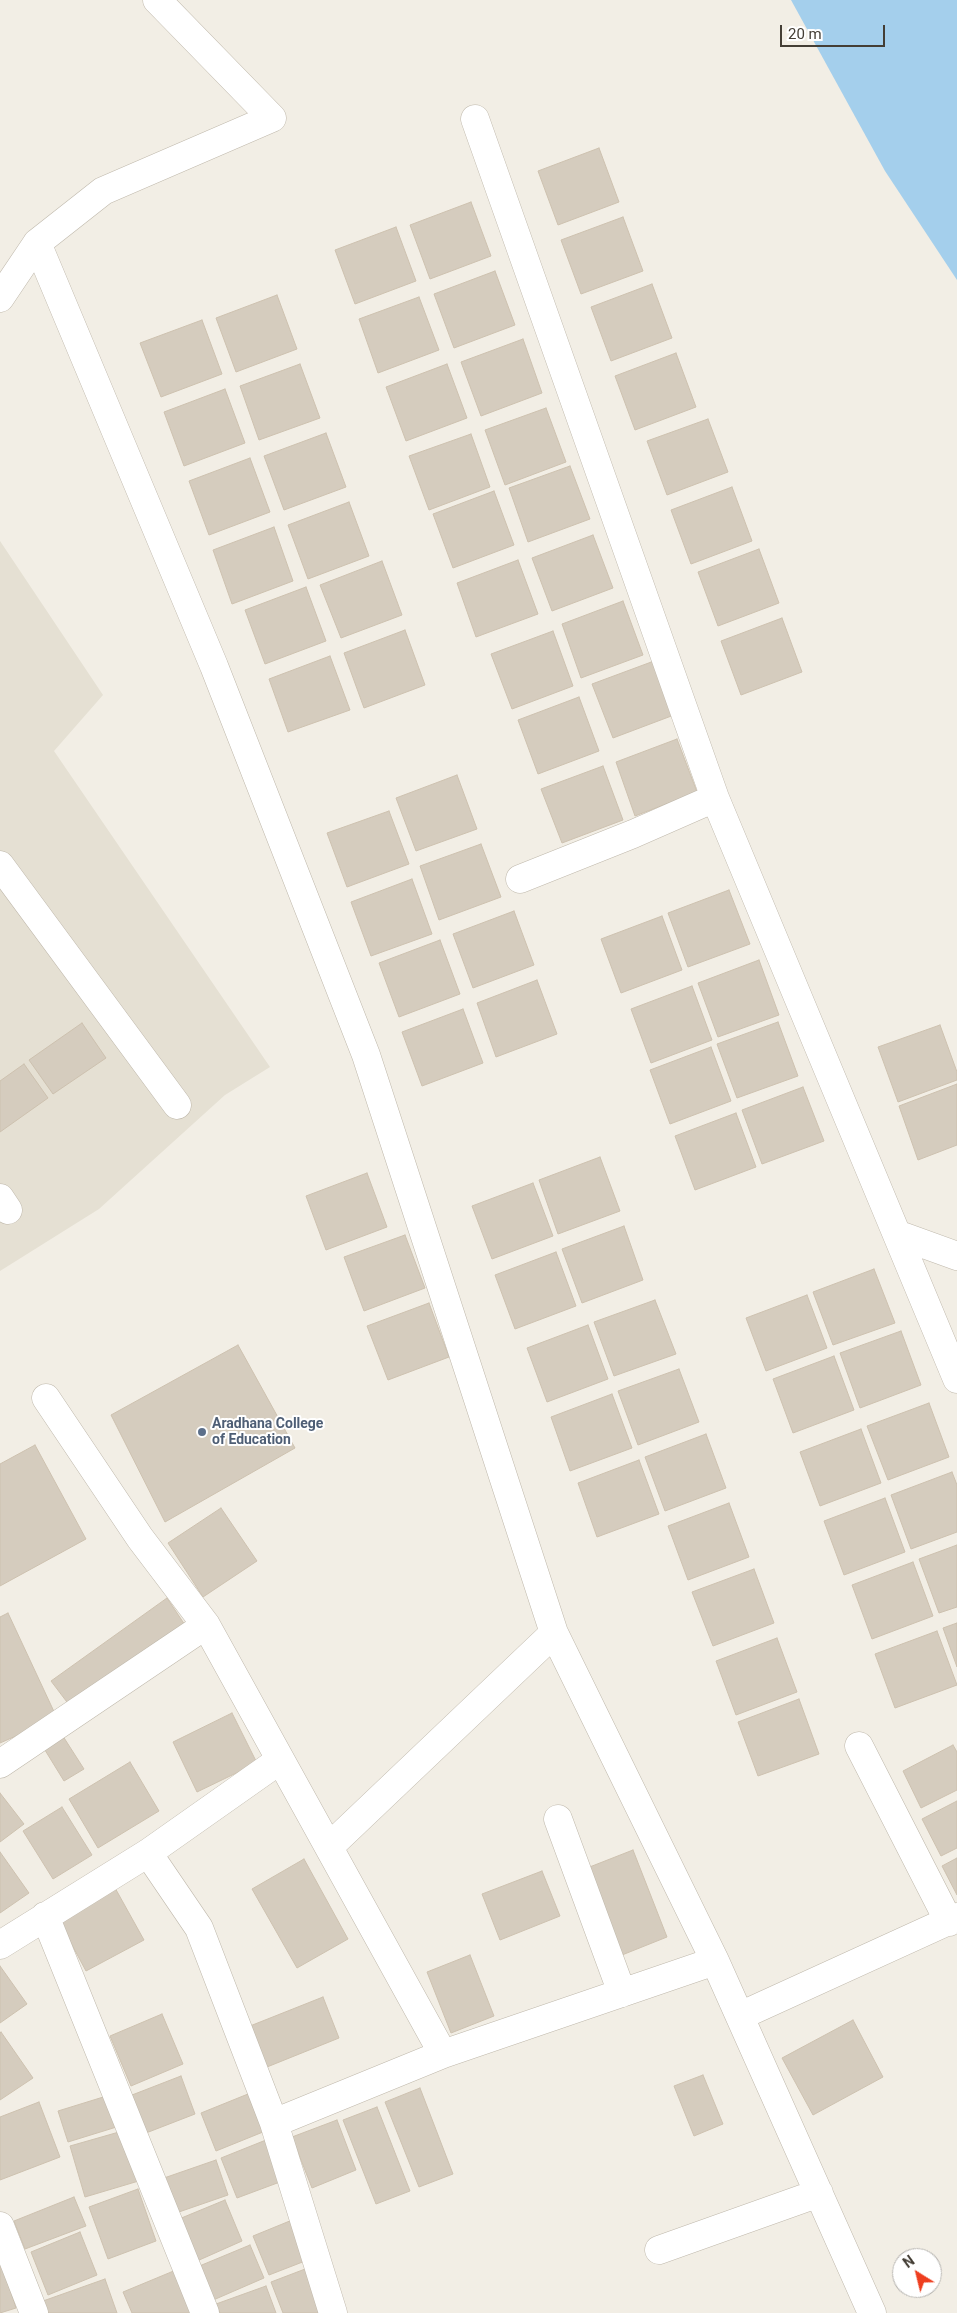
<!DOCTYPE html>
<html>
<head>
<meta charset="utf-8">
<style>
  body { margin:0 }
  #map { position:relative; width:957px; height:2313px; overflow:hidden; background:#f2eee5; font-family:Roboto,sans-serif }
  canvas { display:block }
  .north { position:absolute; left:892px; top:2248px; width:50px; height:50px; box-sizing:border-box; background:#fff; border:1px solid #b4b2ae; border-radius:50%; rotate:324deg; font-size:14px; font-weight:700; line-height:20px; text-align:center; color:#443e35 }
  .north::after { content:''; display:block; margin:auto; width:18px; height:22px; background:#ee3e1f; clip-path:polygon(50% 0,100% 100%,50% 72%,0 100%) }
  .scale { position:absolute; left:780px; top:25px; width:105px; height:22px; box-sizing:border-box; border:2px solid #443e35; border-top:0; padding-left:6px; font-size:15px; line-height:18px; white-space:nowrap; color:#443e35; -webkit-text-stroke:4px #fff; paint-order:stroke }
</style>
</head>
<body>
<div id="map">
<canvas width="957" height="2313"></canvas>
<div class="north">N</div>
<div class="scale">20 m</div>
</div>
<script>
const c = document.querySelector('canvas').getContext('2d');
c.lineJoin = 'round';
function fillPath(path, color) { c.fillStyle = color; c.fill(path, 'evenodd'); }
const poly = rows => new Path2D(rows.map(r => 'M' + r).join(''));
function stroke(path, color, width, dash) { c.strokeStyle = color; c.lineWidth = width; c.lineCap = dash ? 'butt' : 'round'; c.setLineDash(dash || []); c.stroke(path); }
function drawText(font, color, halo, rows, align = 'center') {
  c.font = font + ' Roboto,sans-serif'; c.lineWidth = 4; c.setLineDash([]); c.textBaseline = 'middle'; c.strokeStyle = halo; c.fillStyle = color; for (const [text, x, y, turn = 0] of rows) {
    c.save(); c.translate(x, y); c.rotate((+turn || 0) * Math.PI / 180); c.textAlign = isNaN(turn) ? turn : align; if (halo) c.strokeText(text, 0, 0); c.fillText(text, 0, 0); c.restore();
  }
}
const residential = poly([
  [0,541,103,695,54,751,270,1067,225,1095,99,1209,0,1271]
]);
const water = poly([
  [791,0,957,0,957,280,885,171]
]);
const building = poly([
  [599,148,619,202,558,225,538,171,599,148],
  [471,202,491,256,430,279,410,225,471,202],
  [623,217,643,271,581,294,561,240,623,217],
  [396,227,416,281,355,304,335,250,396,227],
  [495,271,515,325,454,348,434,294,495,271],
  [652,284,672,338,611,361,591,307,652,284],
  [277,295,297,349,236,372,216,318,277,295],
  [419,297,439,350,378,373,359,319,419,297],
  [202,320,222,374,161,397,140,343,202,320],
  [523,339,542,393,481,416,461,362,523,339],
  [676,353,696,407,635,430,615,376,676,353],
  [300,364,320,418,259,440,240,386,300,364],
  [447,364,467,418,406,441,386,387,447,364],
  [225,389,245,443,184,466,164,412,225,389],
  [546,408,566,462,505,485,485,430,546,408],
  [708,419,728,472,667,495,647,441,708,419],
  [326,433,346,487,284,510,264,456,326,433],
  [471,434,490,487,429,510,409,456,471,434],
  [250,458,270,512,209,535,189,481,250,458],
  [570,466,590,519,528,542,509,488,570,466],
  [732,487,752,541,691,564,671,510,732,487],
  [494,491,514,545,453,568,433,514,494,491],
  [349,502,369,556,308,579,288,525,349,502],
  [274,527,293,581,232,604,213,550,274,527],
  [593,535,613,588,552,611,532,558,593,535],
  [759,549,779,603,718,626,698,572,759,549],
  [518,560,538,614,476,637,457,583,518,560],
  [382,561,402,615,341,638,320,585,382,561],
  [306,587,326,641,265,664,245,610,306,587],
  [623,601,643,655,581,678,562,624,623,601],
  [782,618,802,672,741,695,721,641,782,618],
  [405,630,425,685,364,708,344,653,405,630],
  [553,631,573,686,512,709,491,654,553,631],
  [330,656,350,710,288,732,269,679,330,656],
  [654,661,674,715,613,738,592,684,654,661],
  [579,697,599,751,538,774,518,720,579,697],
  [677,739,697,792,635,816,616,762,677,739],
  [603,766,623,820,562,843,541,789,603,766],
  [457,775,477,829,416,851,396,798,457,775],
  [389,811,409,864,347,887,327,833,389,811],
  [481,844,501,897,439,920,420,866,481,844],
  [412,879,432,934,371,956,351,902,412,879],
  [729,890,750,944,688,967,668,913,729,890],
  [514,911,534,965,473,988,453,934,514,911],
  [662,916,682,970,621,993,601,939,662,916],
  [440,940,460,994,399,1017,379,963,440,940],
  [759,960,779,1015,718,1037,698,983,759,960],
  [537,980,557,1034,496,1057,477,1003,537,980],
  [692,986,712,1040,651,1063,631,1009,692,986],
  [463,1009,483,1063,422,1086,402,1032,463,1009],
  [778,1022,798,1076,737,1098,717,1044,778,1022],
  [82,1023,106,1058,53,1094,29,1060,82,1023],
  [940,1025,957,1072,957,1080,898,1102,878,1047,940,1025],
  [711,1047,731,1101,670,1124,650,1070,711,1047],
  [24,1064,48,1098,0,1132,0,1081,24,1064],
  [957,1084,957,1145,918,1160,899,1106,957,1084],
  [803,1087,824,1141,762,1164,742,1110,803,1087],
  [736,1113,756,1167,695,1190,675,1136,736,1113],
  [600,1157,620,1211,558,1234,539,1180,600,1157],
  [367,1173,387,1227,326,1250,306,1196,367,1173],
  [533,1183,553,1236,492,1259,472,1206,533,1183],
  [624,1226,643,1280,582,1303,562,1249,624,1226],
  [405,1235,425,1288,364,1311,344,1257,405,1235],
  [556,1252,576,1306,515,1329,495,1275,556,1252],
  [874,1269,895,1323,833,1345,813,1292,874,1269],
  [807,1295,827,1348,766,1371,746,1318,807,1295],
  [655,1300,676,1354,614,1376,594,1322,655,1300],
  [429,1303,449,1357,388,1380,367,1326,429,1303],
  [588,1325,608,1379,547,1402,527,1348,588,1325],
  [901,1331,921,1385,860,1408,840,1353,901,1331],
  [238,1345,295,1448,165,1522,111,1415,238,1345],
  [834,1356,854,1410,793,1433,773,1379,834,1356],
  [679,1369,699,1422,638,1445,618,1391,679,1369],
  [612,1394,632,1448,570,1471,551,1417,612,1394],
  [929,1403,949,1457,888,1480,867,1426,929,1403],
  [861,1429,881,1483,820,1506,800,1452,861,1429],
  [706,1434,726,1488,665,1511,645,1457,706,1434],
  [35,1445,86,1539,0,1586,0,1464,35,1445],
  [639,1460,659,1514,597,1537,578,1483,639,1460],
  [952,1472,957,1485,957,1532,911,1549,891,1495,952,1472],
  [885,1498,905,1552,844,1575,824,1521,885,1498],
  [729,1503,749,1557,688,1580,668,1526,729,1503],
  [221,1508,257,1561,203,1597,168,1543,221,1508],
  [957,1545,957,1607,939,1613,919,1559,957,1545],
  [913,1562,933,1616,872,1639,852,1585,913,1562],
  [754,1569,774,1623,713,1646,692,1592,754,1569],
  [167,1598,189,1631,73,1710,51,1681,167,1598],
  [8,1613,57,1718,0,1743,0,1617,8,1613],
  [957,1623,957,1667,943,1628,957,1623],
  [937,1631,957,1685,895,1708,875,1654,937,1631],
  [777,1638,797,1692,736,1715,716,1661,777,1638],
  [799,1699,819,1754,758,1776,738,1722,799,1699],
  [232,1713,257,1763,197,1792,173,1742,232,1713],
  [59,1730,84,1769,64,1781,40,1742,59,1730],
  [953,1745,957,1752,957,1790,921,1808,903,1771,953,1745],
  [130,1762,159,1811,98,1848,69,1799,130,1762],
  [0,1793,24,1824,0,1842,0,1793],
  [957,1801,957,1848,941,1856,922,1819,957,1801],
  [62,1807,92,1855,53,1879,23,1831,62,1807],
  [633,1850,667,1937,617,1957,582,1870,633,1850],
  [0,1852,29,1893,0,1913,0,1852],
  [957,1858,957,1895,942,1866,957,1858],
  [304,1859,348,1939,297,1968,252,1889,304,1859],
  [542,1871,560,1916,500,1940,482,1894,542,1871],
  [114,1886,144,1940,86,1971,57,1917,114,1886],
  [470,1955,494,2016,451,2033,427,1972,470,1955],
  [0,1966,27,2004,0,2023,0,1966],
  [323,1997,339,2038,267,2067,250,2026,323,1997],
  [162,2014,183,2064,131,2086,110,2036,162,2014],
  [853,2020,883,2077,813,2115,782,2058,853,2020],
  [1,2032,33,2078,0,2100,0,2033,1,2032],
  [703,2075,723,2124,694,2136,674,2086,703,2075],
  [181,2076,195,2114,146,2133,132,2095,181,2076],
  [420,2088,453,2174,419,2187,385,2102,420,2088],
  [113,2094,123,2125,68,2142,58,2111,113,2094],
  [248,2094,263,2132,216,2151,201,2113,248,2094],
  [39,2102,60,2157,0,2180,0,2117,39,2102],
  [377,2107,410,2191,376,2204,343,2120,377,2107],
  [337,2120,356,2170,312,2188,292,2137,337,2120],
  [126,2130,142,2180,85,2197,70,2146,126,2130],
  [271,2138,288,2179,237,2198,221,2158,271,2138],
  [216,2160,228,2195,176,2213,164,2178,216,2160],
  [138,2189,156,2241,108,2259,89,2207,138,2189],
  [74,2197,86,2226,25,2249,14,2221,74,2197],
  [225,2200,242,2241,197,2261,179,2219,225,2200],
  [302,2216,318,2256,269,2275,253,2236,302,2216],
  [80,2232,97,2275,48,2295,31,2252,80,2232],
  [250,2245,264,2278,211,2301,197,2267,250,2245],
  [0,2260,16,2308,0,2313,0,2260],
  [313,2266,331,2313,283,2313,271,2282,313,2266],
  [176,2270,194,2313,132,2313,123,2292,176,2270],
  [105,2279,117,2313,47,2313,43,2301,105,2279],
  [266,2286,276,2313,220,2313,216,2304,266,2286]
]);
const minor = poly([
  [475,119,715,798],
  [37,243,214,666,366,1055,554,1633,715,1961],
  [0,298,37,243,103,191,272,118,157,0],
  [0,865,177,1105],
  [520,879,633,834,715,798,957,1379],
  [0,1198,8,1210],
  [899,1235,957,1256],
  [46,1398,140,1538,206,1625,443,2054,715,1961,872,2313],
  [859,1746,949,1922],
  [0,1764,206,1625],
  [558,1819,622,1993],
  [329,1847,554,1633],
  [148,1853,199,1928,274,2123,333,2313],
  [45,1916,205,2313],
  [0,1945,148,1853,280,1760],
  [740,2016,957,1917],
  [274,2123,443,2054],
  [0,2226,34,2313],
  [659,2250,819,2193]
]);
const markers = [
  [202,1432,5,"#5c6f8a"]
];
const serviceNames = [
  ["Aradhana College",212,1424],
  ["of Education",212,1440]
];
fillPath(residential, '#e5e0d3');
fillPath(water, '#a4cfec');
fillPath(building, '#d5ccbe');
stroke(building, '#cdc1af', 1);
stroke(minor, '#bfb8ab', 29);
stroke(minor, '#fff', 28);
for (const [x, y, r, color] of markers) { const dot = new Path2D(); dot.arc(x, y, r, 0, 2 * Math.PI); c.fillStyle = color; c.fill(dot); stroke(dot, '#fff', 2); }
drawText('bold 14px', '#4e5e75', '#fff', serviceNames, 'left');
</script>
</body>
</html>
